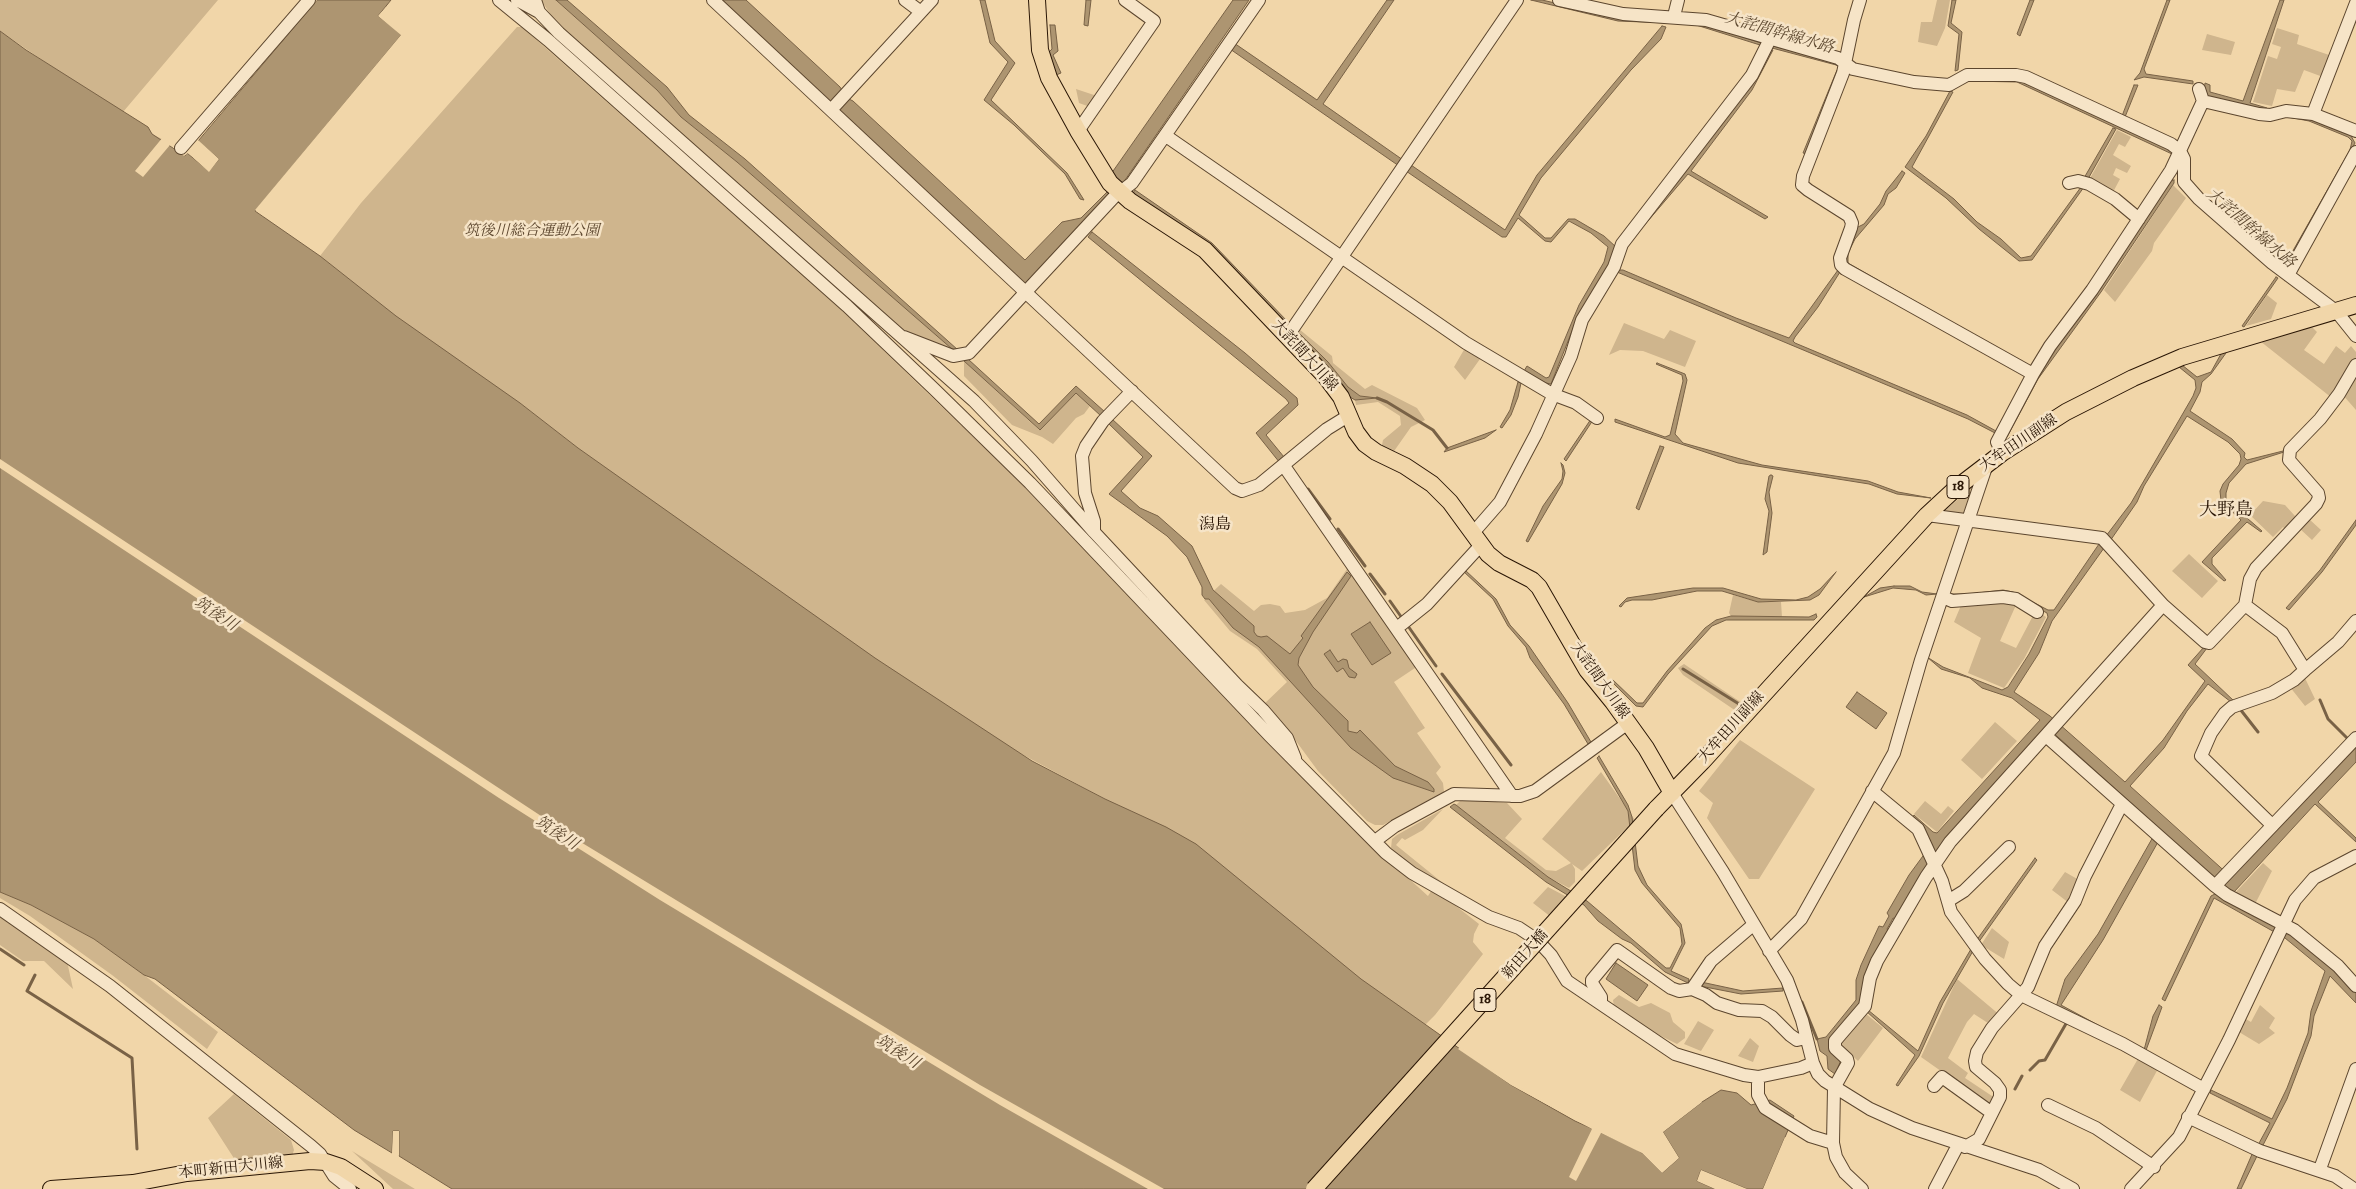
<!DOCTYPE html>
<html>
<head>
<meta charset="utf-8">
<style>
  body { margin:0 }
  canvas { display:block; background:#f1d6a9 }
</style>
</head>
<body>
<canvas width="2356" height="1189"></canvas>
<script>
const c = document.querySelector('canvas').getContext('2d');
c.lineJoin = 'round';
function fillPath(path, color) { c.fillStyle = color; c.fill(path, 'evenodd'); }
const poly = rows => new Path2D(rows.map(r => 'M' + r).join(''));
function stroke(path, color, width, dash) { c.strokeStyle = color; c.lineWidth = width; c.lineCap = dash ? 'butt' : 'round'; c.setLineDash(dash || []); c.stroke(path); }
function drawText(font, color, halo, rows, align = 'center') {
  c.font = font + ' "IM FELL DW Pica","Noto Serif JP",serif'; c.lineWidth = 5; c.setLineDash([]); c.textBaseline = 'middle'; c.strokeStyle = halo; c.fillStyle = color; for (const [text, x, y, turn = 0] of rows) {
    c.save(); c.translate(x, y); c.rotate((+turn || 0) * Math.PI / 180); c.textAlign = isNaN(turn) ? turn : align; if (halo) c.strokeText(text, 0, 0); c.fillText(text, 0, 0); c.restore();
  }
}
const green = poly([
  [0,0,218,0,123,112,148,127,152,134,162,139,157,145,0,41,61,73,0,31],
  [541,0,556,0,657,90,681,117,737,162,952,349,902,331,560,29],
  [1937,0,1950,0,1945,28,1937,46,1918,42,1921,22,1932,22],
  [517,27,522,27,835,304,1023,485,1301,776,1395,866,1428,896,1433,888,1479,924,1474,934,1473,942,1483,954,1435,1015,1425,1025,1511,1085,1575,1121,1554,1122,1105,799,938,709,578,448,520,403,515,413,320,256,361,203],
  [2277,28,2299,35,2297,44,2332,56,2323,77,2304,70,2295,92,2277,89,2272,106,2253,102,2268,56,2277,59,2281,47,2272,44],
  [2207,34,2235,42,2231,55,2202,50],
  [1076,89,1097,96,1090,107,1079,103],
  [2117,130,2131,137,2125,147,2119,144,2113,155,2131,166,2127,173,2116,168,2113,175,2120,179,2112,194,2089,180],
  [2173,185,2186,198,2154,243,2152,251,2115,302,2104,290],
  [2267,295,2277,303,2271,319,2246,326],
  [1624,323,1664,339,1670,330,1696,341,1685,367,1643,351,1620,350,1609,355],
  [2312,327,2317,332,2304,350,2324,364,2336,346,2345,353,2351,346,2356,352,2356,359,2332,398,2260,341],
  [1299,329,1332,356,1333,363,1365,389,1372,385,1417,408,1425,420,1411,427,1392,454,1381,450,1383,440,1401,425,1400,416,1378,402,1356,405,1355,400,1374,398,1360,396,1348,387,1328,362,1298,332],
  [1465,348,1480,359,1465,380,1454,367],
  [964,361,1039,430,1076,393,1090,406,1084,414,1076,418,1053,444,1042,437,1012,425,964,376],
  [2356,371,2356,410,2342,394],
  [1976,484,1968,516,1943,512],
  [2263,501,2285,505,2295,516,2294,523,2287,531,2283,527,2273,537,2250,515],
  [2308,518,2321,530,2312,540,2299,528],
  [2189,554,2218,581,2202,598,2172,571],
  [1349,566,1418,666,1394,682,1425,728,1417,733,1441,767,1436,773,1443,783,1444,792,1383,825,1375,825,1367,821,1318,771,1293,737,1263,705,1287,682,1257,649,1230,631,1204,600,1221,584,1254,611,1261,605,1270,604,1280,606,1285,613,1305,610,1327,598],
  [1733,595,1758,602,1781,602,1782,617,1731,616,1729,613],
  [2004,600,2016,605,2000,641,2016,648,2036,610,2046,617,2024,659,2004,688,1968,673,1981,638,1954,622,1962,603],
  [1684,664,1742,703,1736,711,1683,675,1678,668],
  [2304,676,2315,699,2305,706,2290,687],
  [1995,722,2017,741,1982,779,1961,760],
  [1740,740,1815,789,1759,879,1749,879,1707,818,1713,803,1699,791],
  [1601,772,1635,820,1582,871,1572,864,1575,869,1575,882,1569,888,1548,877,1456,805,1462,799,1507,803,1522,819,1505,838,1546,870,1556,871,1571,863,1542,839],
  [1925,801,1941,814,1948,806,1954,811,1937,832,1914,814],
  [1443,809,1423,830,1405,840,1402,838,1396,845,1449,888,1414,869,1391,848,1392,839,1397,835],
  [2263,863,2272,871,2255,904,2235,893],
  [2065,872,2079,880,2069,903,2052,890],
  [1548,887,1567,897,1551,917,1533,903],
  [0,892,31,905,94,939,144,975,218,1032,207,1049,112,975,30,916,0,898],
  [0,917,67,961,73,989,44,961,23,961,0,945],
  [1992,928,2009,942,2004,959,1981,945],
  [1957,979,2001,1016,1991,1025,1974,1014,1967,1022,1948,1058,1968,1073,1965,1078,1995,1098,1992,1107,1921,1057],
  [1619,995,1639,1007,1651,1003,1670,1013,1673,1022,1685,1032,1685,1038,1677,1044,1649,1030,1614,1007,1613,1000],
  [2260,1005,2275,1018,2269,1028,2275,1033,2259,1044,2239,1032,2244,1018,2251,1022],
  [1865,1013,1883,1028,1858,1061,1840,1044],
  [1698,1021,1714,1030,1701,1051,1684,1044],
  [1750,1038,1759,1046,1753,1062,1738,1056],
  [2139,1057,2159,1067,2140,1102,2120,1090],
  [234,1094,291,1140,294,1150,292,1156,237,1163,208,1118],
  [352,1151,415,1189,393,1189]
]);
const water = poly([
  [317,0,391,0,378,16,402,34,255,211,320,256,396,316,520,403,578,448,875,658,1032,761,1105,799,1166,827,1196,844,1361,979,1511,1085,1575,1121,1633,1147,1642,1153,1662,1173,1679,1158,1663,1132,1702,1102,1721,1090,1737,1093,1751,1105,1770,1100,1794,1116,1763,1189,1747,1189,1701,1170,1697,1181,1715,1189,452,1189,399,1156,399,1131,393,1131,392,1153,354,1130,155,979,144,975,94,939,31,905,0,892,0,31,26,50,148,127,152,134,185,156,187,153,209,171,219,159,198,141,317,0],
  [556,0,567,0,667,87,689,115,745,159,958,350,952,349,737,162,681,117,657,90,556,0],
  [719,0,746,0,840,87,847,98,853,101,1025,260,1062,222,1081,218,1108,191,1111,194,1081,227,1072,233,1025,284,719,0],
  [980,0,985,0,995,41,1015,63,991,100,1067,173,1084,200,1080,199,1065,174,1014,125,984,100,1008,62,990,43,980,0],
  [1086,0,1091,0,1088,26,1084,25,1086,0],
  [1233,0,1249,0,1123,183,1118,182,1111,174,1233,0],
  [1387,0,1394,0,1323,104,1403,160,1399,166,1230,49,1234,43,1317,100,1387,0],
  [1531,0,1542,0,1602,14,1701,23,1761,43,1760,45,1693,24,1618,21,1531,0],
  [1952,0,1956,0,1951,23,1962,32,1958,70,1955,71,1959,34,1948,26,1952,0],
  [2030,0,2034,0,2020,36,2017,34,2030,0],
  [2167,0,2170,0,2144,69,2146,74,2193,81,2193,84,2144,77,2134,80,2140,73,2167,0],
  [2280,0,2284,0,2250,103,2267,108,2265,111,2210,98,2204,93,2205,83,2210,85,2210,92,2243,101,2280,0],
  [1050,25,1055,25,1058,51,1053,55,1061,73,1056,75,1048,53,1052,49,1050,25],
  [1662,26,1666,27,1661,39,1631,70,1541,178,1519,215,1545,238,1551,238,1568,219,1575,219,1604,236,1616,247,1612,260,1576,321,1551,384,1546,383,1524,371,1527,366,1546,378,1549,377,1579,305,1604,262,1608,247,1591,233,1569,221,1551,242,1545,241,1518,218,1506,237,1502,237,1406,171,1411,165,1505,230,1537,175,1662,26],
  [1773,46,1837,62,1840,66,1772,48,1773,46],
  [1770,50,1773,50,1752,90,1691,171,1768,217,1765,219,1688,174,1624,249,1658,204,1687,170,1770,50],
  [1840,69,1807,154,1803,153,1837,70,1840,69],
  [2016,79,2173,151,2172,154,2017,82,1969,81,2016,79],
  [2134,85,2138,85,2125,117,2122,116,2134,85],
  [1950,91,1953,92,1912,167,1954,199,1977,222,2001,239,2021,258,2031,256,2081,187,2084,187,2032,260,2019,261,1979,229,1946,198,1905,167,1926,136,1950,91],
  [2288,117,2310,118,2350,134,2355,143,2288,265,2286,263,2350,150,2352,141,2348,137,2309,121,2288,117],
  [2113,128,2116,129,2088,179,2084,178,2113,128],
  [1902,171,1905,173,1896,188,1888,194,1884,205,1855,239,1848,253,1848,263,1948,320,1848,266,1845,262,1856,228,1864,224,1880,204,1886,191,1902,171],
  [2174,180,2174,183,2101,292,2038,379,2007,437,2004,437,2040,370,2169,181,2174,180],
  [1135,190,1212,243,1288,322,1284,325,1133,193,1135,190],
  [1092,232,1245,353,1297,398,1298,405,1266,435,1284,457,1280,463,1256,433,1289,403,1286,399,1088,237,1092,232],
  [1618,270,1623,270,1736,318,1789,338,1838,270,1840,272,1818,307,1795,337,1793,341,1795,343,1967,415,1996,431,1995,433,1968,419,1617,272,1618,270],
  [2276,277,2278,278,2244,327,2242,326,2276,277],
  [1298,332,1328,362,1348,387,1360,396,1377,398,1355,400,1350,397,1296,337,1298,332],
  [2222,352,2226,353,2211,374,2202,382,2200,392,2190,411,2232,439,2245,453,2244,457,2247,460,2283,451,2284,452,2246,464,2229,483,2226,493,2226,500,2262,531,2261,532,2247,522,2212,558,2212,564,2226,580,2224,581,2202,562,2241,520,2221,501,2220,491,2223,484,2239,465,2241,459,2240,454,2228,442,2187,416,2144,486,2137,502,2110,541,2106,536,2131,503,2193,396,2196,388,2195,380,2179,367,2182,365,2197,377,2211,372,2222,352],
  [968,359,1039,424,1076,386,1105,412,1101,416,1076,393,1040,430,964,361,968,359],
  [1657,363,1685,374,1687,380,1675,434,1683,443,1762,465,1868,481,1898,492,1931,498,1897,494,1869,484,1738,463,1615,422,1615,419,1665,437,1670,435,1683,381,1682,375,1656,364,1657,363],
  [1518,382,1521,383,1518,397,1511,415,1502,428,1500,427,1510,410,1518,382],
  [1112,419,1152,456,1121,491,1140,508,1158,516,1192,546,1213,590,1254,626,1254,632,1257,636,1261,637,1267,636,1290,654,1303,638,1301,636,1347,572,1351,576,1313,632,1299,658,1298,665,1313,687,1348,721,1348,731,1357,733,1360,730,1395,766,1428,782,1434,789,1434,792,1393,778,1351,748,1259,647,1233,628,1209,599,1205,599,1202,595,1202,587,1187,557,1167,536,1109,494,1143,457,1108,423,1112,419],
  [1591,419,1593,420,1566,461,1564,459,1591,419],
  [1496,430,1485,438,1444,452,1447,448,1496,430],
  [1660,446,1664,447,1639,510,1636,508,1660,446],
  [1561,463,1563,465,1565,473,1562,484,1528,542,1526,541,1543,506,1562,479,1563,471,1561,463],
  [1771,475,1773,476,1769,492,1772,513,1767,552,1763,555,1769,511,1765,499,1769,476,1771,475],
  [2356,520,2356,525,2322,572,2289,610,2286,608,2320,570,2356,520],
  [2099,544,2104,548,2052,621,2039,653,2014,692,2050,716,2125,782,2163,740,2205,681,2188,665,2204,647,2207,648,2195,664,2234,701,2231,702,2208,684,2187,711,2164,748,2130,786,2230,876,2356,744,2356,762,2318,802,2356,838,2356,842,2315,804,2234,892,2223,886,2048,728,1896,919,1893,918,1891,922,1887,929,1889,932,1864,984,1859,1005,1832,1040,1841,1060,1835,1074,1828,1069,1827,1056,1820,1051,1817,1039,1826,1037,1856,1000,1856,980,1861,965,1879,926,1883,927,1889,916,1887,913,1909,875,1931,845,1912,818,1914,815,1933,832,1937,833,2040,720,2012,698,1982,688,1970,678,1941,669,1927,657,1943,667,2002,690,2008,687,2029,654,2048,617,2047,613,2013,595,1965,597,1946,594,1969,594,2003,590,2013,592,2048,610,2054,610,2099,544],
  [1465,570,1496,599,1510,625,1529,646,1568,703,1591,742,1588,744,1564,704,1530,658,1526,647,1508,626,1493,599,1463,571,1465,570],
  [1836,572,1819,595,1810,600,1758,602,1722,591,1697,591,1652,600,1632,600,1625,602,1621,607,1619,606,1627,598,1693,588,1723,588,1761,599,1796,600,1808,597,1820,589,1836,572],
  [1894,586,1910,586,1922,592,1937,594,1926,595,1916,590,1893,588,1864,597,1880,588,1894,586],
  [1816,614,1817,617,1814,620,1726,620,1712,626,1668,674,1643,707,1636,706,1611,681,1613,680,1637,703,1643,703,1667,671,1705,628,1716,620,1731,616,1809,617,1816,614],
  [1370,622,1391,653,1372,665,1351,634,1370,622],
  [1330,650,1338,662,1343,659,1347,660,1349,668,1357,674,1355,678,1349,677,1343,668,1337,672,1324,654,1330,650],
  [1857,692,1887,713,1876,729,1846,707,1857,692],
  [1599,756,1628,805,1632,817,1638,866,1647,885,1681,924,1685,943,1671,971,1689,979,1688,983,1665,972,1631,943,1622,939,1598,921,1584,905,1546,882,1450,807,1454,804,1456,805,1548,877,1587,901,1666,968,1670,968,1682,944,1680,928,1642,883,1635,870,1628,811,1597,758,1599,756],
  [2153,837,2158,842,2103,940,2061,1005,2109,1031,2056,1007,2065,979,2098,934,2153,837],
  [2035,858,2037,860,1978,943,1976,941,2035,858],
  [2217,893,2288,933,2318,955,2356,992,2356,1003,2330,976,2314,1016,2311,1036,2287,1099,2262,1147,2258,1145,2270,1123,2210,1093,2211,1090,2272,1119,2287,1088,2308,1033,2311,1011,2325,971,2285,938,2214,898,2165,1001,2162,999,2211,896,2217,893],
  [1971,949,1973,951,1943,1003,1919,1056,1898,1086,1896,1085,1915,1055,1866,1011,1868,1010,1918,1051,1940,1002,1971,949],
  [1616,963,1648,985,1637,1001,1606,979,1616,963],
  [1701,982,1743,991,1783,988,1783,991,1741,994,1700,986,1701,982],
  [2159,1005,2162,1007,2145,1053,2144,1050,2153,1016,2159,1005],
  [2253,1152,2258,1154,2241,1189,2237,1189,2253,1152]
]);
const pier = poly([
  [313,0,317,0,198,140,219,159,209,172,188,153,184,156,170,145,143,177,135,171,163,137,184,153,189,151,209,168,216,160,195,141],
  [386,7,388,8,382,15,403,33,404,36,259,210,267,215,265,217,255,210,401,35,378,16],
  [0,459,579,841,980,1085,1164,1189,1148,1189,1000,1105,660,900,499,798,0,468],
  [1460,1047,1512,1082,1576,1119,1634,1145,1644,1151,1662,1169,1675,1158,1661,1131,1699,1100,1702,1102,1663,1132,1679,1158,1662,1173,1642,1153,1601,1133,1576,1181,1569,1177,1592,1129,1511,1085,1458,1049],
  [393,1131,399,1131,399,1156,397,1155,397,1133,395,1133,395,1154,392,1153],
  [1785,1137,1787,1138,1766,1189,1763,1189],
  [1701,1170,1747,1189,1741,1189,1702,1174,1700,1180,1718,1189,1715,1189,1697,1181]
]);
const stream = poly([
  [1377,398,1387,402,1433,430,1447,448],
  [1308,489,1330,519],
  [1338,529,1365,566],
  [1370,574,1385,594],
  [1390,601,1402,618],
  [1408,626,1436,666],
  [1683,669,1739,704],
  [1442,674,1511,765],
  [2320,700,2328,719,2348,739],
  [2240,709,2258,732],
  [0,949,24,965],
  [35,975,27,991,132,1058,137,1149],
  [1802,1002,1817,1039],
  [2030,1070,2039,1061,2045,1060,2067,1022],
  [2015,1089,2022,1076]
]);
const minor = poly([
  [499,0,548,40,847,306,934,389,1030,483,1270,736,1386,853,1412,873,1489,917,1519,928,1537,940,1551,955,1567,981,1675,1054,1744,1075,1758,1077,1801,1068,1813,1063],
  [517,0,539,12,535,0],
  [713,0,1235,488,1242,491,1259,485,1327,429,1348,416],
  [905,0,921,12],
  [1559,0,1623,14,1706,20,1838,58,1853,69,1914,82,1949,85,1967,75,2016,75,2026,77,2171,144,2180,151,2184,159,2184,182,2199,199,2272,263,2336,311,2356,336],
  [1860,0,1854,20,1843,73,1803,176,1802,185,1808,190,1849,216,1852,223,1851,228,1840,258,1841,265,1845,269,2033,374],
  [2356,3,2313,114,2356,131],
  [539,12,559,33,974,401,1032,461,1094,532,1237,685,1263,710,1287,738,1295,758],
  [1674,16,1678,0],
  [2199,89,2203,101],
  [831,110,932,0],
  [1078,131,1154,21,1125,0],
  [1166,136,1466,343,1552,394,1576,403,1597,418],
  [181,148,309,0],
  [2069,183,2078,181,2089,184,2115,199,2139,219],
  [2288,275,2356,152],
  [904,337,953,356,969,353,1115,196,1132,183,1259,0],
  [1287,337,1517,0],
  [2002,453,1997,442,2033,374,2050,346,2092,290,2171,170,2203,101,2259,114,2270,115,2286,111,2313,114],
  [1284,466,1512,796],
  [1927,515,2102,538,2163,605,2205,642,2209,643,2245,605,2282,633,2305,670,2338,642,2356,621],
  [1094,532,1094,521,1085,493,1082,456,1086,446,1103,421,1132,391],
  [1473,533,1500,502,1536,434,1571,356,1582,320,1614,267,1622,244,1752,75,1770,39],
  [1943,597,1952,601,2003,597,2016,599,2037,612],
  [2245,605,2250,579,2256,568,2316,504,2319,498,2318,493,2289,460,2290,450,2320,419,2339,394,2356,365],
  [1397,628,1427,604,1480,546],
  [2046,736,2215,886,2227,895,2294,930,2338,966,2356,986],
  [1872,791,1918,829,1942,881,1951,912,1985,959,2008,984,2021,995,2123,1044,2204,1089],
  [1672,793,1723,872,1787,980,1802,1020,1813,1063,1818,1074,1825,1081,1870,1109,1912,1128,2039,1170,2073,1189],
  [2272,825,2201,756,2211,733,2225,713,2232,707,2272,693,2294,680,2305,670],
  [1375,841,1395,826,1454,794,1520,796,1535,791,1628,723],
  [2215,886,2356,738],
  [1948,901,1964,891,2009,847],
  [0,909,110,986,311,1146,320,1154,334,1176,350,1189],
  [1769,951,1801,919,1894,753,1921,660,1987,464],
  [1692,989,1706,995,1717,1003,1739,1010,1762,1011,1772,1017,1790,1035,1797,1040,1806,1038],
  [1601,1003,1601,997,1592,983,1592,980,1617,950,1671,988,1679,991,1692,989,1711,961,1753,925],
  [1758,1077,1758,1095,1765,1108,1810,1136,1833,1143],
  [1934,1086,1942,1077,1992,1113],
  [2048,1105,2096,1128,2154,1167],
  [2188,1117,2260,1151,2335,1176,2354,1189],
  [1965,1147,1979,1139,2000,1097,2000,1090,1995,1083,1976,1067,1975,1061,1977,1052,1992,1028,2028,987,2045,946,2075,901,2085,876,2122,804],
  [2320,1169,2356,1069],
  [1862,1189,1845,1173,1836,1157,1833,1143,1834,1088,1848,1063,1847,1059,1835,1048,1835,1041,1865,1006,1870,978,1877,961,1926,877,1950,842,2163,605],
  [1935,1189,1958,1145],
  [2131,1189,2179,1137,2229,1040,2295,900,2314,878,2356,856]
]);
const major = poly([
  [1037,0,1040,50,1049,78,1078,131,1110,183,1130,201,1205,250,1326,377,1341,397,1356,432,1365,444,1376,452,1405,466,1432,484,1450,502,1488,554,1499,563,1532,580,1539,587,1587,670,1613,702,1646,748,1672,793],
  [1656,809,1702,762,1927,515,1955,489,2002,453,2066,412,2133,378,2182,357,2356,305],
  [51,1189,133,1183,187,1173,310,1161,326,1162,341,1167,375,1189]
]);
const majorBridge = poly([
  [1314,1189,1656,809]
]);
const shields = [
  [1958,487,22],
  [1485,1000,22]
];
const shieldNames = [
  ["18",1958,487],
  ["18",1485,1000]
];
const parkNames = [
  ["筑後川総合運動公園",532,232]
];
const streetNames = [
  ["大詫間大川線",1304,356,48],
  ["大牟田川副線",2019,444,-34],
  ["大詫間大川線",1599,681,55],
  ["大牟田川副線",1732,728,-48],
  ["新田大橋",1526,955,-48],
  ["本町新田大川線",231,1169,-6]
];
const waterNames = [
  ["大詫間幹線水路",1779,34,16],
  ["大詫間幹線水路",2250,229,41],
  ["筑後川",215,615,33],
  ["筑後川",556,834,33],
  ["筑後川",897,1053,32]
];
const neighbourhoodNames = [
  ["潟島",1215,526]
];
const quarterNames = [
  ["大野島",2226,511]
];
fillPath(green, '#cfb58d');
fillPath(water, '#ad9571');
stroke(water, '#796246', 1);
fillPath(pier, '#f1d6a9');
stroke(stream, '#796246', 3);
stroke(minor, '#5c462e', 14);
stroke(major, '#2a1605', 18);
stroke(minor, '#f6e4c7', 12);
stroke(major, '#f1d6a9', 16);
stroke(majorBridge, '#2a1605', 18, []);
stroke(majorBridge, '#f1d6a9', 16);
for (const [x, y, w] of shields) { const box = new Path2D(); box.roundRect(x - w / 2, y - 11.5, w, 23, 4); c.fillStyle = '#f6e4c7'; c.fill(box); stroke(box, '#2a1605', 1); }
drawText('bold 14px', '#2a1605', null, shieldNames);
drawText('italic 15px', '#5c462e', '#f6e4c7', parkNames);
drawText('15px', '#2a1605', '#f6e4c7', streetNames);
drawText('italic 16px', '#5e4930', '#f6e4c7', waterNames);
drawText('16px', '#2a1605', '#f6e4c7', neighbourhoodNames);
drawText('18px', '#2a1605', '#f6e4c7', quarterNames);
</script>
</body>
</html>
